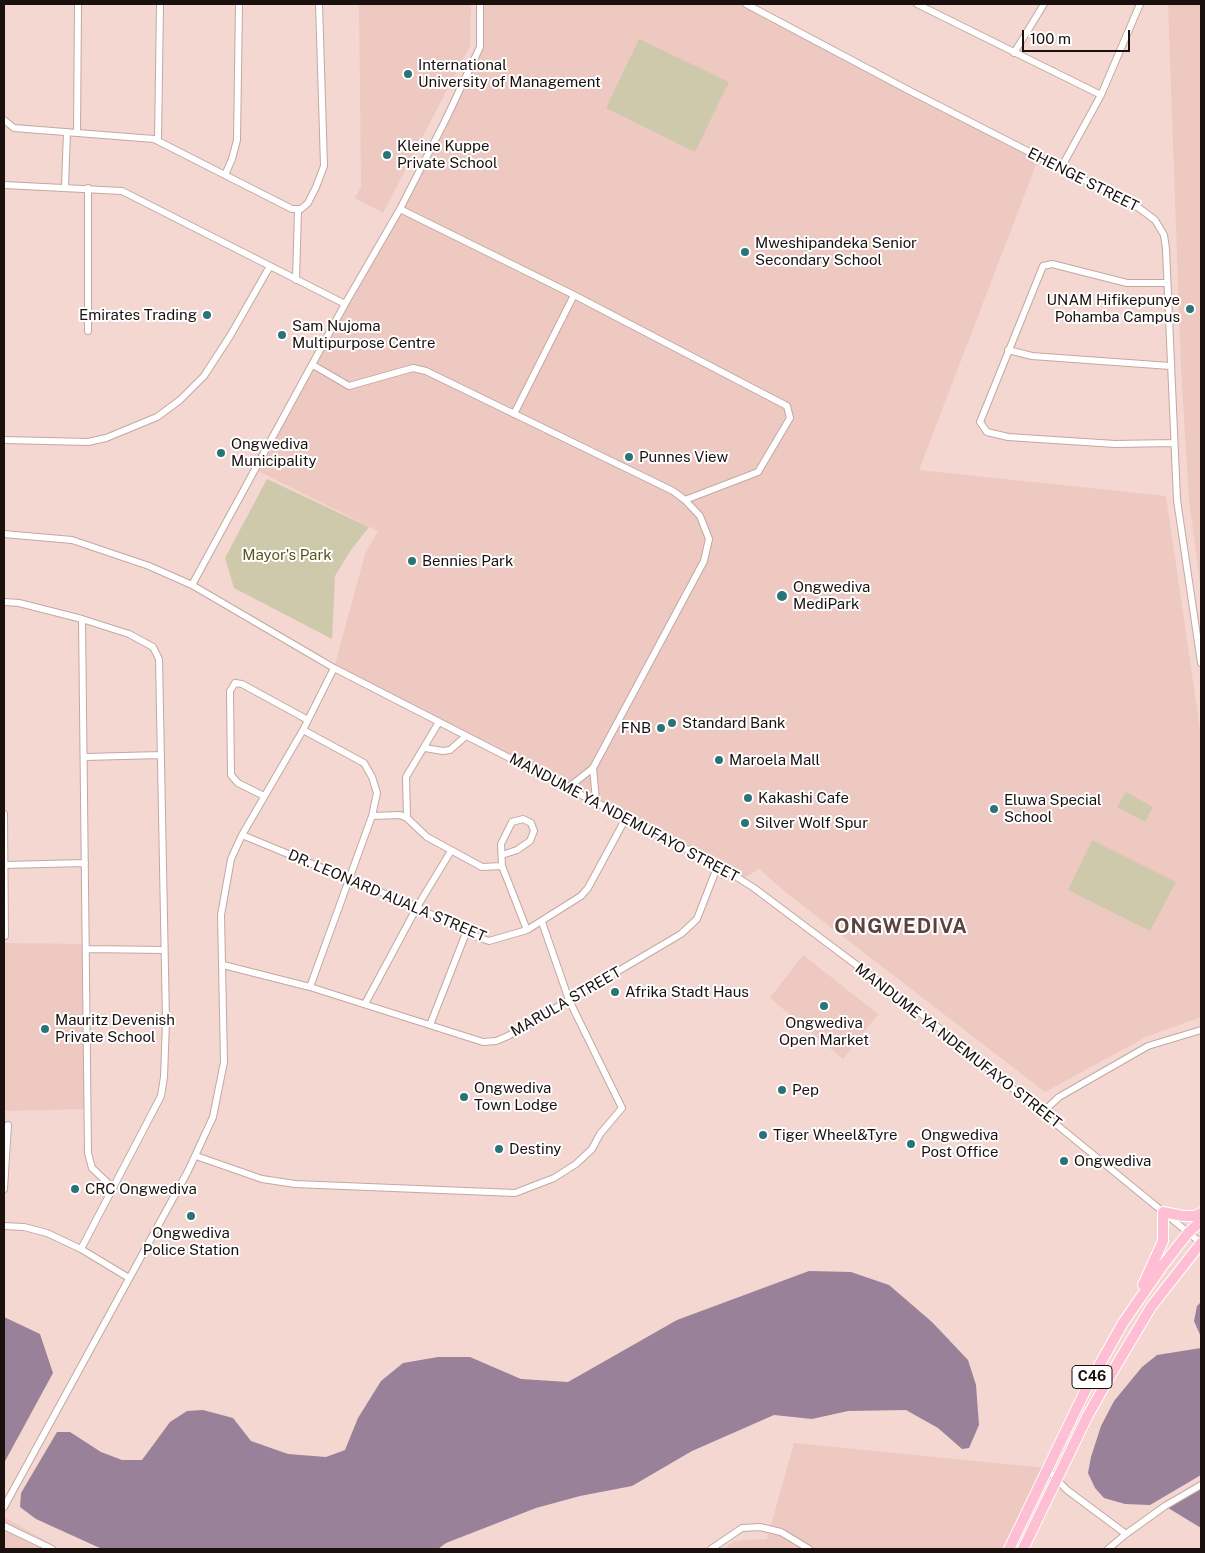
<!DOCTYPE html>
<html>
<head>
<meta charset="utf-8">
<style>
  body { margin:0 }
  #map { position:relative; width:1205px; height:1553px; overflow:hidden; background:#f4d7d1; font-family:"Public Sans",sans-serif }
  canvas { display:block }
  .frame { position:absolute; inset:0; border:5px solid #1a110f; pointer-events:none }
  .scale { position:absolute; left:1022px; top:30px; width:108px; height:22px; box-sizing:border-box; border:2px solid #1a110f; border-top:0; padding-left:6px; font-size:15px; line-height:18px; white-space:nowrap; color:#1a110f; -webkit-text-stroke:4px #fff; paint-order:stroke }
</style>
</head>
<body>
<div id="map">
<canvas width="1205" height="1553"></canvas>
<div class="frame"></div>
<div class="scale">100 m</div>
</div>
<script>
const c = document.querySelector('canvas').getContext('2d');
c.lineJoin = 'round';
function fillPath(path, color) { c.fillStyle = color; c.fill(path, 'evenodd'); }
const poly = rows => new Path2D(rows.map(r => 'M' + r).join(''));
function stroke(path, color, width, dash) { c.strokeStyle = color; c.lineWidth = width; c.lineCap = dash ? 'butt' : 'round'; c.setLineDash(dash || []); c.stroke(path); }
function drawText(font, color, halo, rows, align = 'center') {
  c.font = font + ' "Public Sans",sans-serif'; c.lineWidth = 4; c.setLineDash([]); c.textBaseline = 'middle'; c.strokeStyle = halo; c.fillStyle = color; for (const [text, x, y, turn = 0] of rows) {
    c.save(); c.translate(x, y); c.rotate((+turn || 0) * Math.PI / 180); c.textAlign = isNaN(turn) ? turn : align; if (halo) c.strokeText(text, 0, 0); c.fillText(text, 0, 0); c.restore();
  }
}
const built = poly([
  [359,4,471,4,470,46,383,213,355,198,361,187],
  [480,4,746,4,1039,157,919,470,1166,496,1201,736,1201,1017,1146,1037,1045,1092,789,895,759,869,741,880,334,668,365,554,378,531,256,470,400,209,480,47],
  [1168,4,1201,4,1201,592,1189,499,1181,368],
  [4,943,87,944,87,1109,4,1111],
  [803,955,878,1014,843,1059,770,998],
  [794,1443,1046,1468,1009,1549,723,1549,734,1541,767,1539],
  [4,1517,60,1549,4,1549]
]);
const green = poly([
  [639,39,729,82,695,152,606,108],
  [267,479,369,527,351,550,335,576,332,639,234,588,225,558],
  [1126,792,1153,807,1145,822,1117,807],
  [1092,840,1176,882,1150,931,1068,890]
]);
const water = poly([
  [809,1271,851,1272,889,1285,932,1322,968,1360,976,1385,979,1425,969,1448,962,1449,938,1428,906,1410,848,1411,812,1419,774,1415,692,1451,632,1486,580,1496,536,1508,446,1543,438,1549,102,1549,36,1519,20,1507,21,1493,57,1432,70,1432,101,1452,122,1460,142,1460,170,1422,187,1411,203,1410,233,1418,251,1441,288,1454,326,1457,345,1450,358,1418,381,1381,403,1363,438,1357,470,1357,521,1379,568,1382,677,1320],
  [1201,1302,1201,1337,1194,1321,1197,1306],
  [4,1317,40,1334,53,1373,4,1463],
  [1201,1348,1201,1475,1150,1505,1125,1504,1104,1498,1095,1488,1088,1473,1091,1457,1101,1426,1114,1401,1142,1367,1157,1355],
  [1201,1485,1201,1528,1165,1506]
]);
const minor = poly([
  [746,4,910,91,1139,208,1155,220,1164,235,1166,249,1177,500,1201,663],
  [917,4,1101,95],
  [1014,53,1044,4],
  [4,120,14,128,154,139,292,209,301,209,308,203,316,187,324,166,319,4],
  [77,133,78,4],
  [158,141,160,4],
  [1061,168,1101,95,1140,4],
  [225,175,232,159,237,140,239,4],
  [4,185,122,191,345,304],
  [65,187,67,132],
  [88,188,88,331],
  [400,209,574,295,787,406,790,418,758,472,685,500],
  [296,280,298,210],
  [1167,283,1127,283,1052,264,1043,266,980,422,987,432,1008,437,1115,444,1173,443],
  [1008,350,1032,356,1170,366],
  [313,365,349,386,413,368,426,371,673,491,685,500,700,516,709,539,704,561,593,768,569,787],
  [514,414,574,295],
  [4,440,88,442,106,438,157,417,180,400,204,376,230,336,270,266],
  [4,534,72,540,149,566,192,585,334,668,718,865,754,888,923,1015,1201,1243],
  [192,585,345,304,400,209,445,121,480,47,480,4],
  [4,602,19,603,82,619,129,634,153,647,159,659,166,1021,164,1077,161,1096,81,1249],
  [82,619,88,1153,92,1168,112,1187],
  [303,730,364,763,372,777,377,793,372,816,310,987],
  [425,748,443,751,450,750,466,736],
  [85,757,161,755],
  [593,768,596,800],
  [264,796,238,783,231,775,230,691,235,683,242,684,308,720],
  [4,814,5,936],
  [372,816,400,815,407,818,427,837,482,867,502,866],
  [407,818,406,777,439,722],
  [242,835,417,907,466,933,489,941,527,930,581,896,588,888,627,816],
  [502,855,517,850,530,841,534,831,531,823,523,819,512,822,501,844,502,866,527,930],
  [4,865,85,863],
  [87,949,164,950],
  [223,965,310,987,483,1042,496,1041,508,1036,681,934,697,919,718,865],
  [365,1004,417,907,451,851],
  [430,1025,466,933],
  [1043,1112,1059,1097,1148,1046,1201,1030],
  [196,1156,262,1179,295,1184,515,1193,554,1178,576,1164,592,1149,600,1134,622,1108,569,1000,542,922],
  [4,1189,8,1125],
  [4,1226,24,1227,47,1233,81,1249,129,1278],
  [1046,1468,1067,1490,1126,1534,1165,1506,1201,1485],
  [4,1507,188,1171,213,1117,224,1062,221,915,231,859,242,835,303,730,334,668],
  [4,1526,52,1549],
  [711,1549,742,1528,760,1527,781,1532,809,1549],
  [1108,1549,1126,1534]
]);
const primary = poly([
  [1143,1285,1163,1241,1163,1212,1183,1216,1195,1216,1201,1213],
  [1009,1549,1086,1389,1123,1323,1163,1265,1188,1233,1201,1221],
  [1023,1549,1088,1415,1117,1364,1151,1307,1201,1243]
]);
const markers = [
  [408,74,5,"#297478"],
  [387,155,5,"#297478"],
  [745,252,5,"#297478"],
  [1190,309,5,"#297478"],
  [207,315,5,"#297478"],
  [282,335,5,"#297478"],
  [221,453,5,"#297478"],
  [629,457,5,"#297478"],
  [412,561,5,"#297478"],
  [782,596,6,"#297478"],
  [672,723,5,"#297478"],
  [661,728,5,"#297478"],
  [719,760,5,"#297478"],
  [748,798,5,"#297478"],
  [994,809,5,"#297478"],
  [745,823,5,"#297478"],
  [615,992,5,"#297478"],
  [824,1006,5,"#297478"],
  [45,1029,5,"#297478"],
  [782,1090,5,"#297478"],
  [464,1097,5,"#297478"],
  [763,1135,5,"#297478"],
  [911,1144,5,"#297478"],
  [499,1149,5,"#297478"],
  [1064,1161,5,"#297478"],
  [75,1189,5,"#297478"],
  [191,1216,5,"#297478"]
];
const shields = [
  [1092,1377,40]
];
const shieldNames = [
  ["C46",1092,1377]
];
const poiNames = [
  ["International",418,65],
  ["University of Management",418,82],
  ["Kleine Kuppe",397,146],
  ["Private School",397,163],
  ["Mweshipandeka Senior",755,243],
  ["Secondary School",755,260],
  ["UNAM Hifikepunye",1180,300,"right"],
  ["Pohamba Campus",1180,317,"right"],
  ["Emirates Trading",197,315,"right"],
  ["Sam Nujoma",292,326],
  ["Multipurpose Centre",292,343],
  ["Ongwediva",231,444],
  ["Municipality",231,461],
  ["Punnes View",639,457],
  ["Bennies Park",422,561],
  ["Ongwediva",793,587],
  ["MediPark",793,604],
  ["Standard Bank",682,723],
  ["FNB",651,728,"right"],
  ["Maroela Mall",729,760],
  ["Kakashi Cafe",758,798],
  ["Eluwa Special",1004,800],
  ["School",1004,817],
  ["Silver Wolf Spur",755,823],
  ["Afrika Stadt Haus",625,992],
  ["Mauritz Devenish",55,1020],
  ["Private School",55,1037],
  ["Ongwediva",824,1023,"center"],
  ["Open Market",824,1040,"center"],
  ["Ongwediva",474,1088],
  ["Town Lodge",474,1105],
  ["Pep",792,1090],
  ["Tiger Wheel&Tyre",773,1135],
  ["Ongwediva",921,1135],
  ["Post Office",921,1152],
  ["Destiny",509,1149],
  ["Ongwediva",1074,1161],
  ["CRC Ongwediva",85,1189],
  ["Ongwediva",191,1233,"center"],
  ["Police Station",191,1250,"center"]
];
const streetNames = [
  ["EHENGE STREET",1083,180,27],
  ["MANDUME YA NDEMUFAYO STREET",624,818,28],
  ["DR. LEONARD AUALA STREET",387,896,23],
  ["MARULA STREET",566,1002,-30],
  ["MANDUME YA NDEMUFAYO STREET",958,1046,38]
];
const parkNames = [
  ["Mayor's Park",287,555]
];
const districtNames = [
  ["ONGWEDIVA",901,927]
];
fillPath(built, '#eec9c2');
fillPath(green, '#cec9ab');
fillPath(water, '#99819a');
stroke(minor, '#c3a8a2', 8);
stroke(primary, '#fff', 12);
stroke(minor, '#fff', 6);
stroke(primary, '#febed4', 10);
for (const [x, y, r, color] of markers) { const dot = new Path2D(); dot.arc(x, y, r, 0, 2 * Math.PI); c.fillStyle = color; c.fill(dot); stroke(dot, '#fff', 2); }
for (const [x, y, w] of shields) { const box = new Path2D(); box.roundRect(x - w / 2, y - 11.5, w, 23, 4); c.fillStyle = '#fff'; c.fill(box); stroke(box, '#1a110f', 1); }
drawText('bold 14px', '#1a110f', null, shieldNames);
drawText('15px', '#1a110f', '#fff', poiNames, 'left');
drawText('15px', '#1a110f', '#fff', streetNames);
drawText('15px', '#5f551b', '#fff', parkNames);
c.letterSpacing = '1px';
drawText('bold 20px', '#5a433e', '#fff', districtNames);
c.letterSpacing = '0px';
</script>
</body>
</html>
